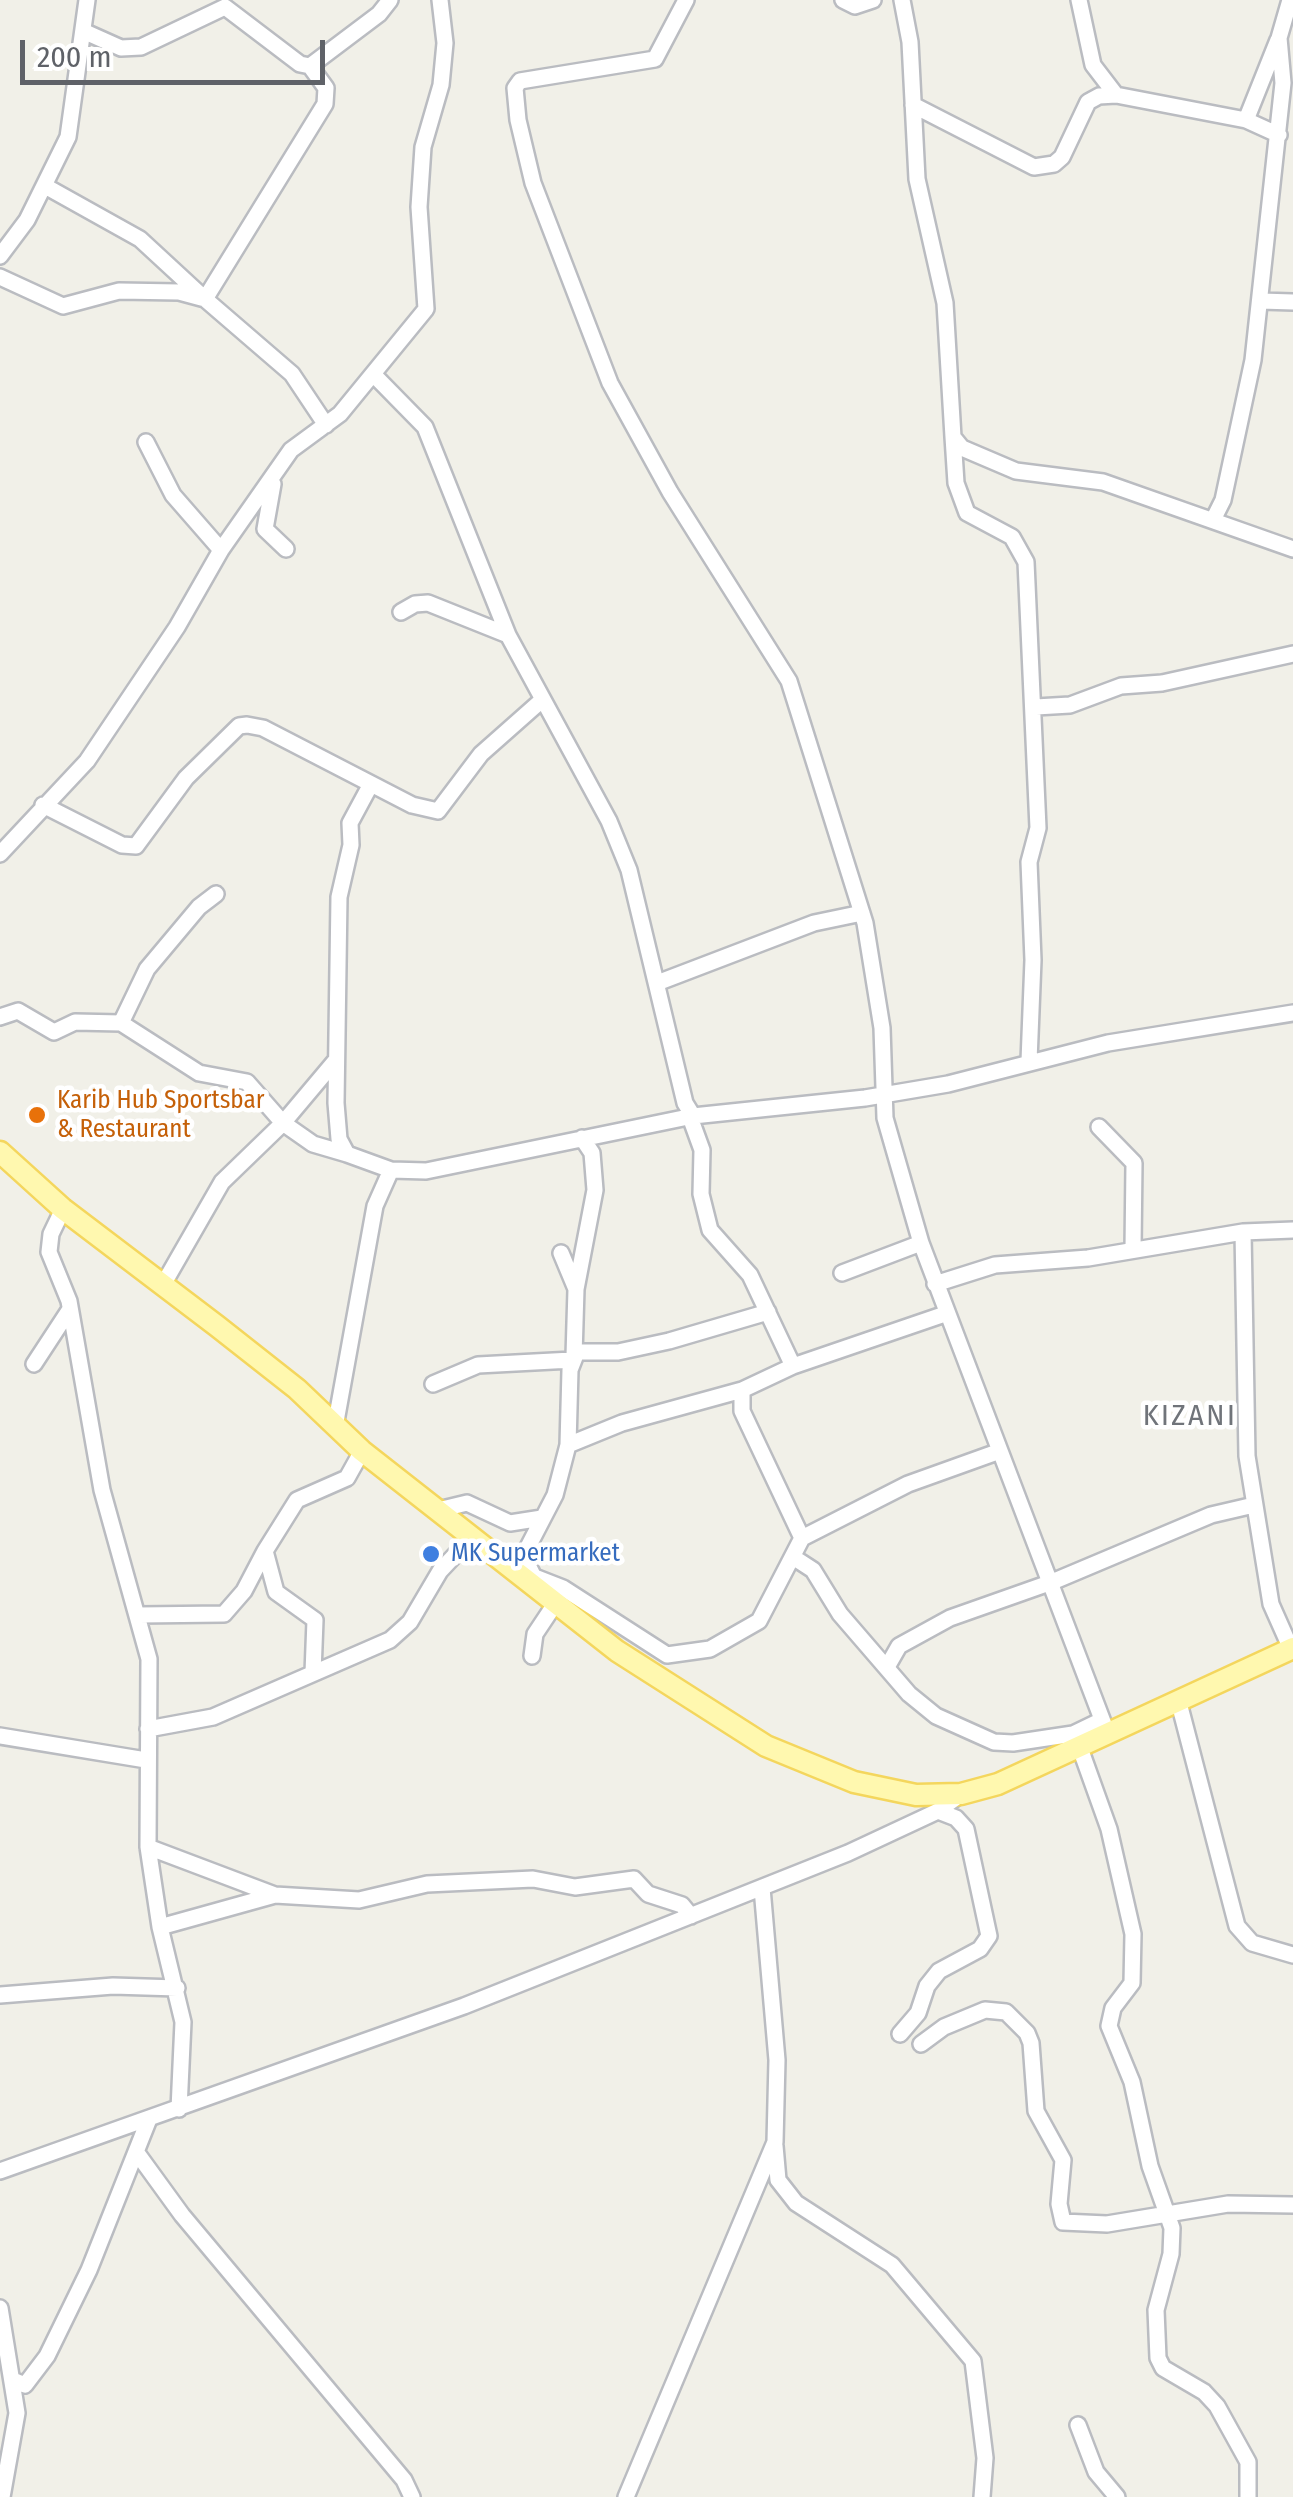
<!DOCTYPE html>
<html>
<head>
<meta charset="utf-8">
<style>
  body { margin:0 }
  #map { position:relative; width:1293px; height:2497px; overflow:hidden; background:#f1f0e8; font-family:"Fira Sans Condensed",sans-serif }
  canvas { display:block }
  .scale { position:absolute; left:20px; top:40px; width:305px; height:45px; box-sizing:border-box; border:5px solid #5f6268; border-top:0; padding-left:12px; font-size:30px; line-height:35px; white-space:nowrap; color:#5f6268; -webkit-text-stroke:8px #fff; paint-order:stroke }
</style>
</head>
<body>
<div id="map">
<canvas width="1293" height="2497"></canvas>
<div class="scale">200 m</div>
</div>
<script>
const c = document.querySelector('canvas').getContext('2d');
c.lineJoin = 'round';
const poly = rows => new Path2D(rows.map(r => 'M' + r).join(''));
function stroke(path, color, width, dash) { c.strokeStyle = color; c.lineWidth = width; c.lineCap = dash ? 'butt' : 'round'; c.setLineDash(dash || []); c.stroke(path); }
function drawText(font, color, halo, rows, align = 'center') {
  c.font = font + ' "Fira Sans Condensed",sans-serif'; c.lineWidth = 9; c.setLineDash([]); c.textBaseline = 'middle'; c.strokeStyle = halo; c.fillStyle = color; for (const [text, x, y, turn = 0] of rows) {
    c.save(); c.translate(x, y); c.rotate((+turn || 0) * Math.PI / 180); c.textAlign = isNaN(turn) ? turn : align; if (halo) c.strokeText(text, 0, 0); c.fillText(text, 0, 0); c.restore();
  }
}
const minor = poly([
  [686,0,655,59,520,81,515,88,518,120,533,183,610,383,670,492,789,681,865,923,882,1028,885,1118,921,1243,1108,1735],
  [843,0,855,6,873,0],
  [902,0,910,42,917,179,945,303,953,437,962,448,1016,471,1103,482,1293,549],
  [1079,0,1093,65,1116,95],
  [83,31,121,48,141,47,225,7,300,64,310,66,379,14,390,0],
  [913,105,1034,167,1054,164,1062,157,1088,102,1099,96,1116,95,1246,120,1279,135],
  [1246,120,1278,40],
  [45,186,140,239,205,299,325,104,326,88,310,66],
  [0,256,27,220,68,137,87,0],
  [0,277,63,306,119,291,179,292,205,299,292,374,326,425],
  [1261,301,1293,302],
  [374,375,425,427,508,635,609,821,629,870,685,1103,693,1116,865,1098,948,1084,1108,1043,1293,1013],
  [953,437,956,483,967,513,1012,537,1026,562,1038,828,1029,862,1033,960,1029,1061],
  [146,442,173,495,221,550],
  [273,484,265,529,286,549],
  [1213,520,1223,500,1253,360,1283,83,1279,38,1290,0],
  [401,612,415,604,428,603,508,635],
  [1036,707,1070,705,1121,686,1162,683,1293,654],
  [371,784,350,823,351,845,339,897,336,1103,339,1139,347,1154,391,1170,426,1171,693,1116],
  [43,805,122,845,136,846,186,778,239,726,247,725,263,728,412,805,438,811,481,754,542,700],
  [0,854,87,761,177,627,221,550,291,450,340,414,426,309,419,207,423,147,441,85,445,43,440,0],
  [657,983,814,923,862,913],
  [0,1017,18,1011,54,1032,75,1022,121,1023,199,1073,247,1082,283,1123,313,1144,347,1154],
  [121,1023,147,969,199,907,216,894],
  [690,1117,702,1150,701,1194,710,1230,750,1275,793,1366],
  [1099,1127,1134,1163,1133,1249],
  [63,1209,51,1234,49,1252,69,1301,102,1490,149,1659,148,1847,160,1927,183,2022,179,2109],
  [1243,1232,1247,1456,1271,1604,1291,1649],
  [561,1253,576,1289,574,1356],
  [842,1273,921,1243],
  [164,1283,222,1182,283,1123,336,1060],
  [935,1284,995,1265,1088,1258,1243,1232,1293,1230],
  [576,1289,595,1190,592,1153,582,1138],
  [34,1364,70,1309],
  [433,1384,478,1365,572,1360],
  [335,1427,375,1206,391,1170],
  [568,1445,622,1423,742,1390,793,1366,945,1314],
  [438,1510,467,1503,510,1523,542,1518],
  [802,1538,908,1484,1000,1451],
  [793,1557,813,1570,840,1614,909,1694,936,1716,994,1742,1013,1743,1073,1734,1102,1720],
  [522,1572,563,1588,667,1655,710,1649,759,1621,802,1538,742,1411,742,1390],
  [533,1575,528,1565,528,1547,555,1495,568,1445,570,1370,577,1352,618,1352,669,1341,768,1312],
  [139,1615,224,1614,244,1591,265,1551],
  [532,1656,535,1634,555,1604],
  [887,1667,899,1646,950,1618,1052,1582,1211,1515,1254,1505],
  [313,1673,315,1620,276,1592,265,1551,297,1500,347,1478,362,1451],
  [1179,1703,1237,1926,1252,1943,1293,1955],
  [148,1729,213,1717,390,1640,410,1622,440,1571,472,1537],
  [0,1736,146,1760],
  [1080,1748,1109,1829,1133,1934,1132,1983,1113,2008,1109,2026,1132,2082,1150,2166,1172,2228,1171,2254,1156,2310,1158,2358,1163,2368,1204,2392,1217,2406,1248,2462,1248,2497],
  [148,1847,275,1895],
  [160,1927,275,1895,359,1900,427,1884,533,1879,575,1887,634,1879,648,1894,682,1905,691,1916],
  [0,1995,113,1986,177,1988],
  [900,2034,918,2013,927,1986,939,1971,980,1949,989,1936,966,1829,956,1818,938,1811],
  [921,2044,944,2027,985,2010,1006,2012,1027,2033,1031,2043,1036,2111,1063,2160,1059,2204,1063,2222,1107,2224,1228,2204,1293,2205],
  [775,2146,778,2180,796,2203,892,2265,973,2361,985,2458,982,2497],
  [137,2153,182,2215,404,2480,412,2497],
  [0,2171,464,2006,848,1853,938,1811,961,1794],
  [0,2308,17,2413,2,2497],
  [15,2381,25,2385,47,2356,89,2270,149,2119],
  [1078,2425,1096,2472,1117,2497],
  [626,2497,775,2142,777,2060,762,1888]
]);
const major = poly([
  [0,1152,63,1209,217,1326,297,1389,362,1451,617,1651,766,1746,854,1782,916,1795,961,1794,998,1784,1293,1648]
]);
const markers = [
  [37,1115,10,"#e8710a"],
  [431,1554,10,"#3f7fe0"]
];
const foodNames = [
  ["Karib Hub Sportsbar",57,1101],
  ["& Restaurant",57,1130]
];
const shopNames = [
  ["MK Supermarket",451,1554]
];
const quarterNames = [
  ["KIZANI",1190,1417]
];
stroke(minor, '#babcc1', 20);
stroke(major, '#f4d65d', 25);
stroke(minor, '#fff', 15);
stroke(major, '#fff8af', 20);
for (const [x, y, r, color] of markers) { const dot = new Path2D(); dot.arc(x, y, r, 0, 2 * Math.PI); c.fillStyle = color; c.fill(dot); stroke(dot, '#fff', 4); }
drawText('25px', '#c56008', '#fff', foodNames, 'left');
drawText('25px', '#366cbe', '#fff', shopNames, 'left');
c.letterSpacing = '2.5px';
drawText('30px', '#70747a', '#fff', quarterNames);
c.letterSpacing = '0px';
</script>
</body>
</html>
